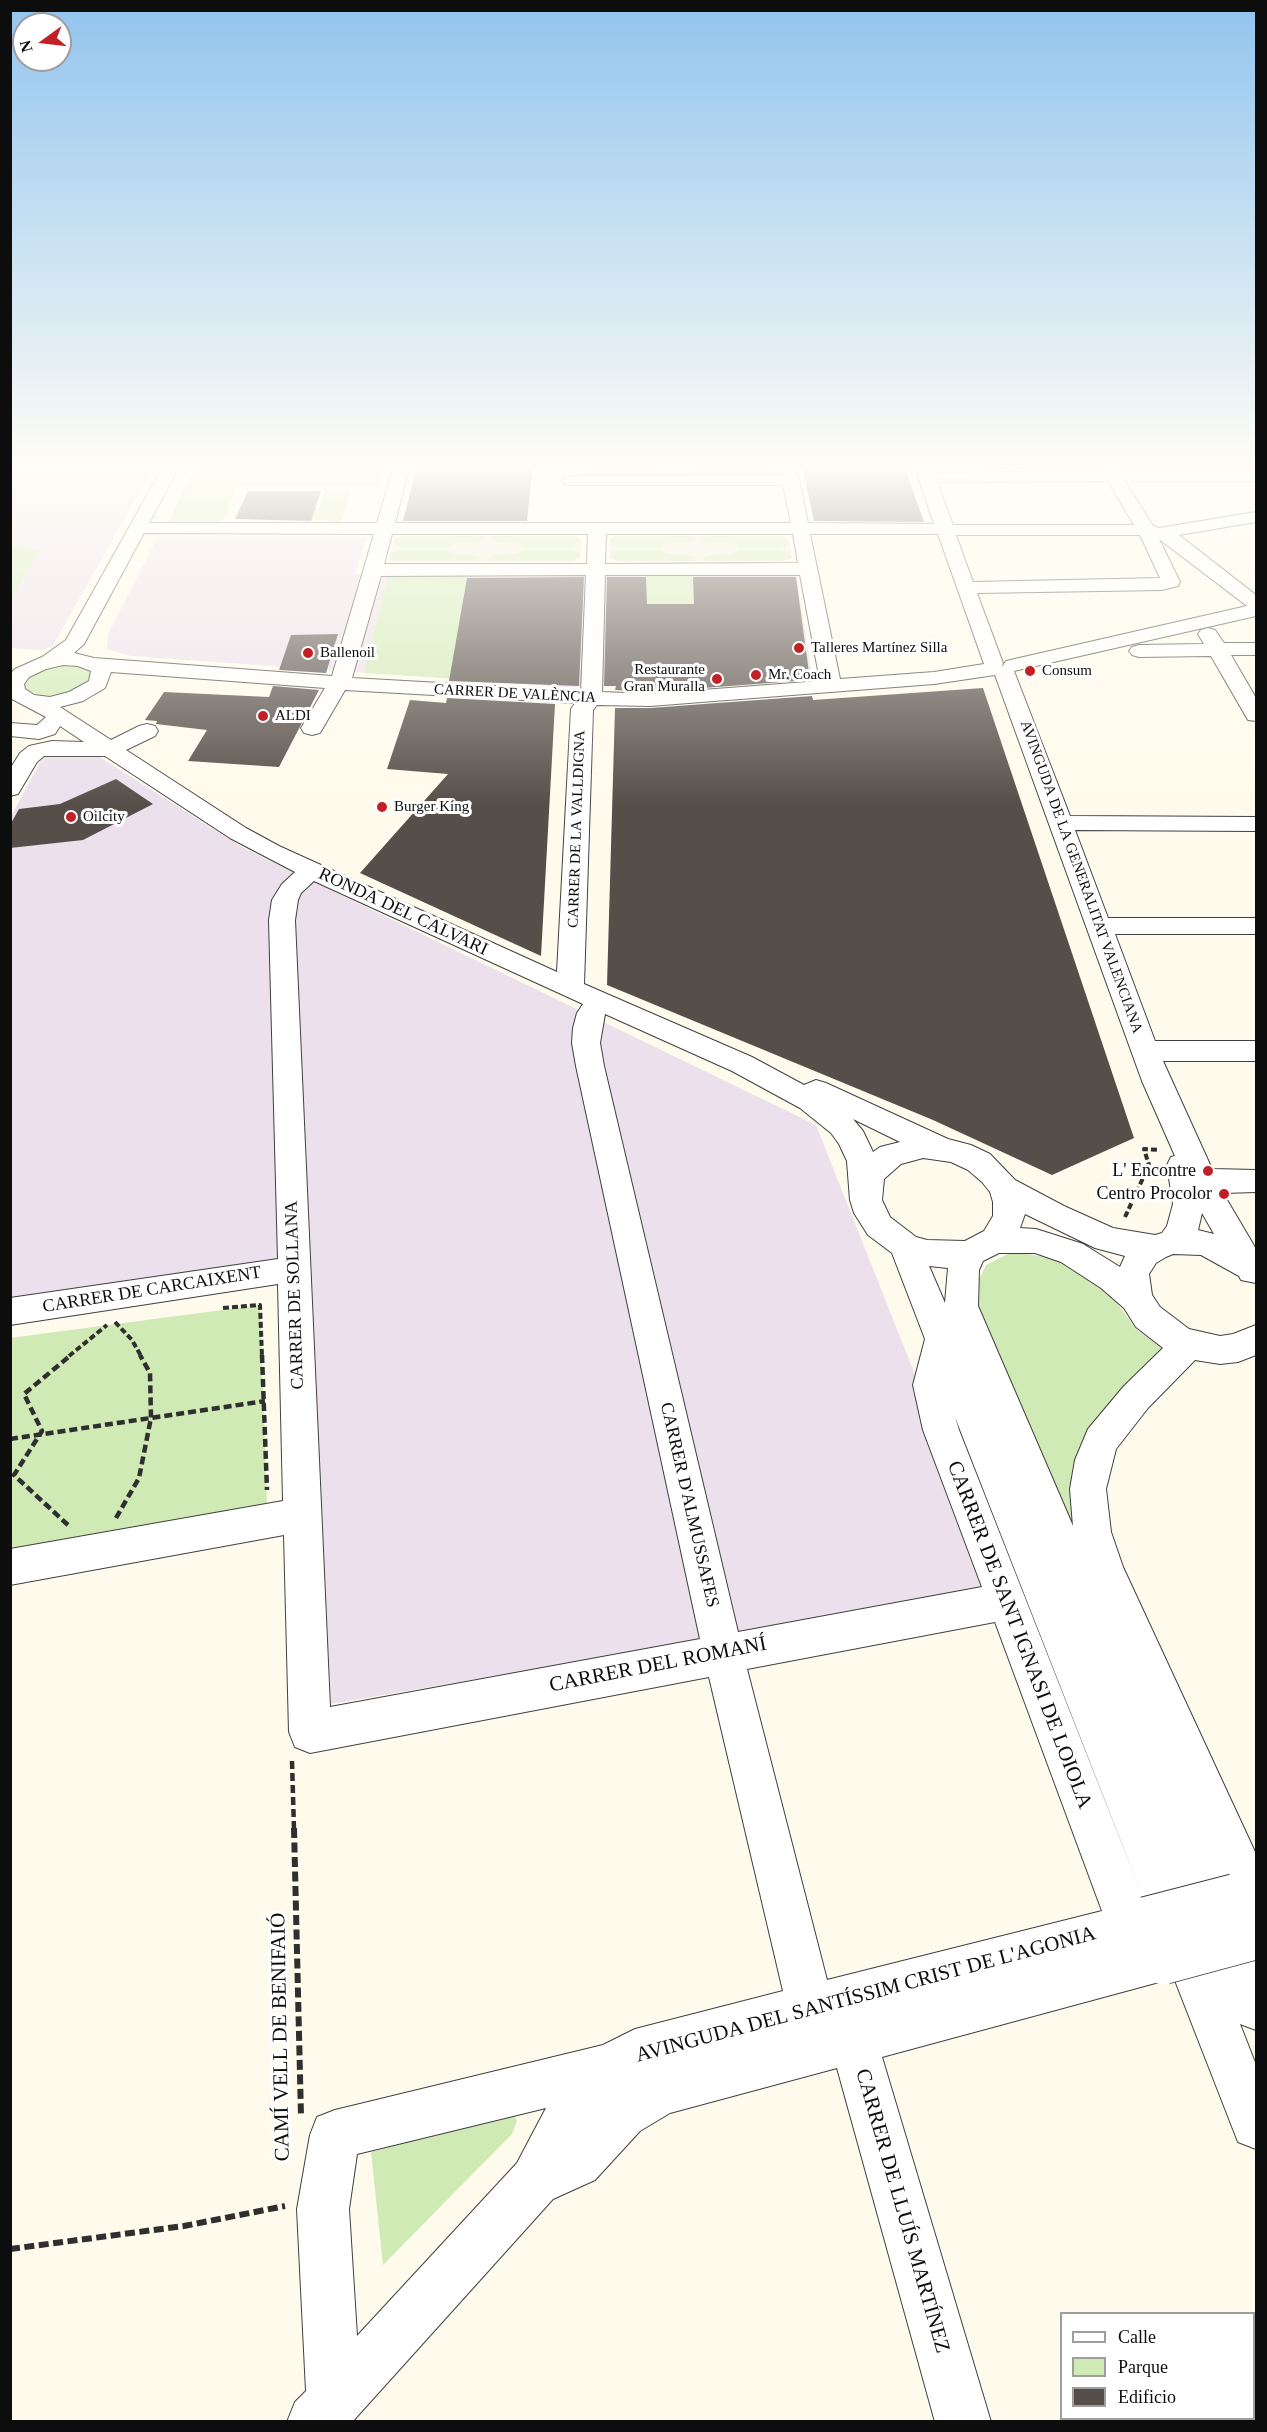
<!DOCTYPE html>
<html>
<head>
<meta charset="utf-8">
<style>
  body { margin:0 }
  #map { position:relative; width:1267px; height:2432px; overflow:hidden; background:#fffbec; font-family:"Times New Roman",serif }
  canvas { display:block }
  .frame { position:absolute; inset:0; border:12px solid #0d0d0d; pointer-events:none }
  .legend { position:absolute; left:1060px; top:2312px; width:195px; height:108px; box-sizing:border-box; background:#fff; border:2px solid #9e9e9e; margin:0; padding:8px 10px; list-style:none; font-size:18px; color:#0d0d0d }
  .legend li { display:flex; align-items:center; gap:12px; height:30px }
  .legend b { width:30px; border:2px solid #9e9e9e }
  .north { position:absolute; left:12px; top:12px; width:60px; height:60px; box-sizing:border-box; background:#fff; border:2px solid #9e9e9e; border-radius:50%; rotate:255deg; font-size:16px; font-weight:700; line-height:24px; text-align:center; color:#0d0d0d }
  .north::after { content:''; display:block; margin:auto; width:21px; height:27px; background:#c12026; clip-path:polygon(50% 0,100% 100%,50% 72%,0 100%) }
</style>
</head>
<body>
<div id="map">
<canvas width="1267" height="2432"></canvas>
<div class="frame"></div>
<ul class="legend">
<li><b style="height:8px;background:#fff"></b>Calle</li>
<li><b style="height:16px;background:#d0eab5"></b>Parque</li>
<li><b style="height:16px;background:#564e49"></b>Edificio</li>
</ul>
<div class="north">N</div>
</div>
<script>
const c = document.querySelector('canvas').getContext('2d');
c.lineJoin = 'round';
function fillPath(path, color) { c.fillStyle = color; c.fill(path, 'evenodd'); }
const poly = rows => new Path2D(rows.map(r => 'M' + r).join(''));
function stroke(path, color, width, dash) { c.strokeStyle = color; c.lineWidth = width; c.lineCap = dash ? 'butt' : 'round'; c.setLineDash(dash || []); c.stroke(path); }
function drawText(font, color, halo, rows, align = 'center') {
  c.font = font + ' "Times New Roman",serif'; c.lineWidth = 6; c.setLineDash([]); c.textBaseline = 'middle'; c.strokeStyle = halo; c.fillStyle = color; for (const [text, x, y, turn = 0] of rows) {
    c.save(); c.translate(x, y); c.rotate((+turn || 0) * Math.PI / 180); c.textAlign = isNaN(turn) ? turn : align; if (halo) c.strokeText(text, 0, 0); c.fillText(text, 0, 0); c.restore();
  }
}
const industrial = poly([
  [14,465,155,465,52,647,42,650,11,648,10,598,41,550,11,545,11,469],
  [157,538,366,538,355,574,796,573,812,674,654,686,566,687,131,656,107,649,108,634],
  [45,753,95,754,240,846,816,1125,1000,1589,331,1704,308,1259,11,1301,11,816]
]);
const green = poly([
  [197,465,386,465,380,486,238,486,221,524,167,524],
  [586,465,655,465,655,475,586,475],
  [692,465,773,465,774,475,693,475],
  [325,491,351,491,341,523,327,523,328,520,310,520,306,509,319,508],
  [402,536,574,536,581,539,580,558,573,561,391,561,389,559,394,539],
  [615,536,781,536,788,539,792,558,785,561,618,561,610,558,610,539],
  [11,545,41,550,11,598,10,545],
  [388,575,467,575,450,678,364,673],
  [646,575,693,575,694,604,647,604],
  [60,664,85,668,90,671,91,680,82,689,55,697,36,697,25,691,24,682,34,672],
  [1012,1252,1061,1259,1089,1275,1115,1300,1136,1329,1163,1349,1147,1369,1077,1542,980,1316,973,1292,986,1265],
  [260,1305,267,1506,11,1549,10,1338],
  [513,2113,517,2121,512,2134,383,2265,371,2152]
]);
const plaza = poly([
  [484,536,491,536,491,540,496,542,517,543,525,547,571,547,581,544,580,553,571,550,525,550,516,554,494,555,488,558,487,561,480,561,478,556,453,554,446,550,401,550,390,553,393,544,402,547,446,547,455,543,477,542,483,540],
  [696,536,702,536,703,540,708,542,730,543,739,547,780,547,789,544,791,553,781,550,739,550,732,554,710,555,704,557,704,561,697,561,694,556,668,554,660,550,620,550,610,553,610,544,620,547,660,547,668,543,690,542,695,540]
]);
const building = poly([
  [417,465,533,465,527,521,403,521],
  [802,465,904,465,924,522,814,521],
  [248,491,321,491,311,521,235,519],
  [584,577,579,686,449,681,467,578],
  [607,577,646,577,647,604,694,604,693,577,796,577,810,680,650,692,615,690,616,686,604,686],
  [338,634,326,673,279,670,291,635],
  [273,686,319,690,279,767,188,761,207,730,156,724,157,721,145,720,164,692,269,697],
  [983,688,1134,1138,1052,1175,933,1120,607,985,615,708,650,708,812,696,813,700],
  [447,698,555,704,541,956,360,873,448,774,387,769,410,700,446,703],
  [116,779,153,804,83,840,10,848,10,825,19,809,60,804]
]);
const pathFar2 = poly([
  [1125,1217,1149,1165,1144,1149,1160,1150],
  [223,1308,260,1305,262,1356],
  [115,1322,132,1340,141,1356],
  [69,1356,107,1325]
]);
const pathFar1 = poly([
  [262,1355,267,1490],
  [10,1439,265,1401],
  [116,1518,139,1478,151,1418,150,1373,140,1355],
  [68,1525,14,1475,42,1431,24,1394,71,1355],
  [292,1761,294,1830]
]);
const path = poly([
  [294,1828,301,2116],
  [10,2249,184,2226,285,2206]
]);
const minor = poly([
  [164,465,180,465,149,523,377,523,394,465,410,465,395,523,791,523,783,485,565,485,563,481,565,477,571,476,782,475,780,465,796,465,808,523,934,524,914,465,930,465,933,473,1103,471,1099,465,1115,465,1119,471,1256,471,1256,481,1125,481,1153,526,1159,528,1256,512,1256,522,1179,535,1256,595,1256,616,1014,671,1070,816,1256,817,1256,831,1075,830,1108,918,1256,918,1256,934,1115,934,1155,1041,1256,1041,1256,1061,1163,1061,1212,1169,1256,1170,1256,1192,1223,1193,1256,1249,1256,1283,1241,1280,1239,1276,1201,1255,1173,1254,1166,1257,1156,1263,1149,1274,1152,1295,1160,1307,1189,1329,1220,1336,1233,1334,1256,1325,1256,1355,1238,1362,1220,1364,1195,1360,1148,1408,1116,1449,1106,1489,1111,1532,1123,1567,1256,1854,1256,1916,1252,1918,1239,1912,1256,1953,1256,2030,1240,2024,1256,2065,1256,2149,1238,2142,1174,1978,882,2057,991,2422,935,2422,837,2068,670,2113,640,2131,595,2180,553,2199,353,2421,287,2422,295,2402,306,2391,297,2209,310,2135,317,2117,335,2110,603,2045,635,2029,783,1991,709,1677,310,1753,295,1747,289,1732,284,1535,10,1585,10,1549,283,1501,278,1284,10,1325,10,1298,278,1259,269,920,272,900,282,884,295,872,230,838,105,756,44,756,37,762,18,794,10,796,10,769,20,753,29,746,52,741,84,742,60,726,55,734,39,739,10,736,10,723,37,725,46,717,10,698,10,674,15,669,42,657,66,640,164,465],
  [1108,481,1134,525,953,525,937,482,1108,481],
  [144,533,374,534,332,676,94,658,74,653,84,644,144,533],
  [392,534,588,534,587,564,384,564,392,534],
  [606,534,793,534,798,563,605,564,606,534],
  [810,534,938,534,984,664,934,672,840,679,810,534],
  [956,535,1140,535,1160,578,973,582,956,535],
  [1159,539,1247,606,1006,661,1002,667,1003,663,977,593,1162,590,1178,586,1180,582,1159,539],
  [586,575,581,691,352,678,381,576,586,575],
  [605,575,800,575,820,681,650,694,602,692,605,575],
  [63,665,78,666,91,671,89,681,69,692,50,697,34,695,25,689,24,684,29,677,46,669,63,665],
  [111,672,325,688,301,728,304,733,312,735,320,733,345,690,575,703,571,709,557,972,279,846,246,828,126,750,155,736,158,731,155,726,147,724,139,726,111,740,60,707,83,701,105,688,111,672],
  [995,675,1142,1081,1175,1156,1171,1157,1167,1165,1173,1204,1167,1226,1162,1233,1155,1235,1113,1228,1064,1206,1015,1180,990,1154,971,1145,948,1139,826,1083,816,1080,804,1085,752,1057,584,984,593,710,597,705,650,706,934,684,995,675],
  [314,881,583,1004,577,1013,573,1028,572,1043,576,1066,700,1639,330,1707,295,920,298,900,301,893,314,881],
  [605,1014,732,1071,800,1108,831,1133,839,1144,847,1161,850,1200,854,1213,868,1235,892,1253,925,1339,913,1385,923,1430,982,1587,738,1632,604,1066,600,1043,605,1014],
  [853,1119,900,1142,880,1147,873,1152,863,1131,853,1119],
  [923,1158,951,1162,968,1170,982,1182,990,1192,993,1202,993,1216,984,1231,965,1241,927,1240,916,1237,890,1217,882,1200,884,1179,901,1164,923,1158],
  [1202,1213,1214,1234,1198,1230,1202,1213],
  [1025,1214,1095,1248,1125,1256,1120,1267,1083,1244,1036,1229,1020,1228,1025,1214],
  [999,1253,1035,1253,1061,1262,1101,1288,1124,1308,1136,1327,1163,1348,1124,1386,1088,1429,1075,1460,1070,1489,1073,1526,978,1306,979,1270,983,1261,999,1253],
  [929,1266,948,1268,945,1303,929,1266],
  [955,1417,1144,1900,959,1430,955,1417],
  [995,1622,1102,1911,827,1980,747,1669,995,1622],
  [546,2108,517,2163,357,2336,349,2209,357,2154,546,2108],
  [1208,628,1215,630,1224,643,1256,643,1256,655,1231,655,1256,698,1256,721,1248,720,1211,656,1139,657,1132,655,1129,651,1132,647,1139,645,1204,644,1198,634,1201,630,1208,628]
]);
const minorBridge = poly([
  [1147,1922,1236,1899],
  [1163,1959,1252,1935]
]);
const markers = [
  [799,648,6,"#c12026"],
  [308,653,6,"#c12026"],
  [1030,671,6,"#c12026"],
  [756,675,6,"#c12026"],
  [717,679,6,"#c12026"],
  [263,716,6,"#c12026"],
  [382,807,6,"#c12026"],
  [71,817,6,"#c12026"],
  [1208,1171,6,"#c12026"],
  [1224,1194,6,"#c12026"]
];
const farPoinames = [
  ["Talleres Martínez Silla",811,648],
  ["Ballenoil",320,653],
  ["Restaurante",705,670,"right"],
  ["Gran Muralla",705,687,"right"],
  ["Consum",1042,671],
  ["Mr. Coach",768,675],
  ["ALDI",275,716],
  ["Burger King",394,807],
  ["Oilcity",83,817]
];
const farStreetnames = [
  ["CARRER DE VALÈNCIA",515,694,3],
  ["CARRER DE LA VALLDIGNA",577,829,-88],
  ["AVINGUDA DE LA GENERALITAT VALENCIANA",1081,877,70]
];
const streetNames = [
  ["RONDA DEL CALVARI",403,912,25],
  ["CARRER DE CARCAIXENT",152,1290,-9],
  ["CARRER DE SOLLANA",295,1295,-92],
  ["CARRER D'ALMUSSAFES",689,1505,77]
];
const poiNames = [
  ["L' Encontre",1196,1171],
  ["Centro Procolor",1212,1194]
];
const nearStreetnames = [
  ["CARRER DE SANT IGNASI DE LOIOLA",1019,1635,69],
  ["CARRER DEL ROMANÍ",658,1665,-11],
  ["AVINGUDA DEL SANTÍSSIM CRIST DE L'AGONIA",866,1995,-15],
  ["CAMÍ VELL DE BENIFAIÓ",281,2037,-91],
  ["CARRER DE LLUÍS MARTÍNEZ",902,2211,74]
];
fillPath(industrial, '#ebe0ec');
fillPath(green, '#d0eab5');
fillPath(plaza, '#efeadc');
fillPath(building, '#564e49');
stroke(minor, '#404040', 2);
stroke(pathFar2, '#2f2f2f', 4, [6, 3]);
stroke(pathFar1, '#2f2f2f', 4.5, [8, 4]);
stroke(path, '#2f2f2f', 6, [10, 4.5]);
fillPath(minor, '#fff');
stroke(minorBridge, '#404040', 52, []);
stroke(minorBridge, '#fff', 50);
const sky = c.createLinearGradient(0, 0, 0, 805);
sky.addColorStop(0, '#91c4ee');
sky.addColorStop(0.58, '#fffdf6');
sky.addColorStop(1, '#fffdf600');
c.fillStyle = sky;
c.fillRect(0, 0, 1267, 805);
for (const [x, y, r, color] of markers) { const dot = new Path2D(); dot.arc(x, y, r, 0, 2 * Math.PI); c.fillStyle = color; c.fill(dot); stroke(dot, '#fff', 2); }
drawText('15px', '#0d0d0d', '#fff', farPoinames, 'left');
drawText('15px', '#0d0d0d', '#fff', farStreetnames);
drawText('18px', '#0d0d0d', '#fff', streetNames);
drawText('18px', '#0d0d0d', '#fff', poiNames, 'right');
drawText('21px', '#0d0d0d', '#fff', nearStreetnames);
</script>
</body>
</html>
